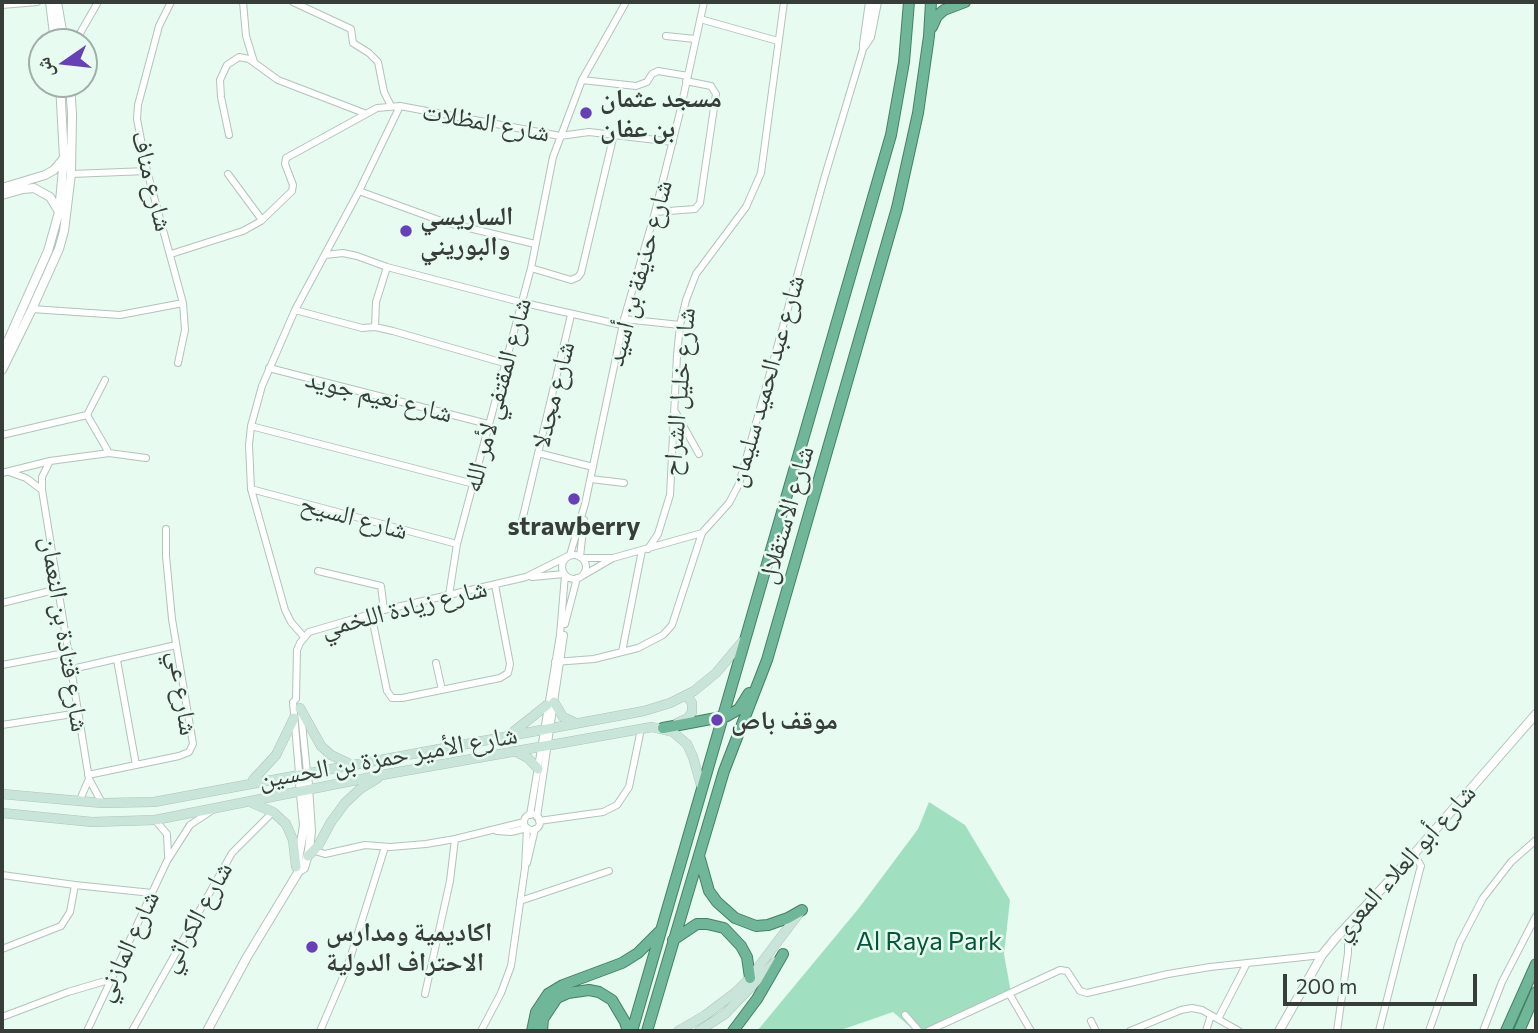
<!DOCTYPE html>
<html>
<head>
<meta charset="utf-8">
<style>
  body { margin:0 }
  #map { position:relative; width:1538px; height:1033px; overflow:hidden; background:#e8fbf1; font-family:Commissioner,"Noto Naskh Arabic",sans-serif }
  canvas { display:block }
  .frame { position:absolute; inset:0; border:4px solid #373e3a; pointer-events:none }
  .north { position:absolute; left:28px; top:28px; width:70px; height:70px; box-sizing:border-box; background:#e8fbf1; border:2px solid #a1afa8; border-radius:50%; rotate:256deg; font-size:19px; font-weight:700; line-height:28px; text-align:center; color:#373e3a }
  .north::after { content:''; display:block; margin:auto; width:24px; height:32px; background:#673fb7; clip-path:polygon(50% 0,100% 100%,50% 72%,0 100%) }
  .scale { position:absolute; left:1283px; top:974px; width:194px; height:32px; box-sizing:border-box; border:4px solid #373e3a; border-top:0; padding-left:9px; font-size:21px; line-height:24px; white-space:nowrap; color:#373e3a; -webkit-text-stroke:5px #e8fbf1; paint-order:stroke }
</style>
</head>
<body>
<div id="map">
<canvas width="1538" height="1033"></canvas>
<div class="frame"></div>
<div class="north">ش</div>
<div class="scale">200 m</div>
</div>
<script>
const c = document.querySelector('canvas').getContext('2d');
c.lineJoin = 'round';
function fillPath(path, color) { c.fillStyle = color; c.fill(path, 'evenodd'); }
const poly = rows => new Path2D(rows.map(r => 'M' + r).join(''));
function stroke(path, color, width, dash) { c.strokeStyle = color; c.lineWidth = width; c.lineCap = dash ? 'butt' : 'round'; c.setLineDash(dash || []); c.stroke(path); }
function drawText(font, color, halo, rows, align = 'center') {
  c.font = font + ' Commissioner,"Noto Naskh Arabic",sans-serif'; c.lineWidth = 5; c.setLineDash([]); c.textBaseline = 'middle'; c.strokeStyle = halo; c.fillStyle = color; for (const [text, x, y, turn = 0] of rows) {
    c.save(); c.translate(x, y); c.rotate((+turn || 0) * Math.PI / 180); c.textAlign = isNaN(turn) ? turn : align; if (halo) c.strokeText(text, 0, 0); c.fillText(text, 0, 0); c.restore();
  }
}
const green = poly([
  [929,802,965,825,1010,900,1004,954,1011,993,929,1031,915,1031,893,1012,838,1031,757,1031,859,908,918,829]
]);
const minor = poly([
  [171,2,159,26,138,105,137,119,147,171,183,303,185,330,178,363],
  [243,2,246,36,254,62],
  [293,2,351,29,353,43,369,53,378,62,384,92,391,106],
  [2,5,37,2],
  [700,19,778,41],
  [666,36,695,39],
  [75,42,98,2],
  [582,80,636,86,647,82,652,74,658,71,688,76],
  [229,135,221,97,220,80,227,65,239,57,249,59,278,80,364,113],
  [71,174,147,171],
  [228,174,262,220],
  [359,191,444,222,535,244],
  [655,212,695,209,700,203,716,94,711,86,686,81],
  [171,254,243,231,261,221,292,191,293,185,285,164,286,158,377,108,400,106,560,136,589,132,673,142],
  [325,255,343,253,357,256,387,267,520,302,622,325],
  [531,268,571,280,578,277,581,273,614,134],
  [32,309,120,315,183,303],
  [295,310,362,328,375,327,393,331,504,363],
  [624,319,680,325],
  [375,327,376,302,387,267],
  [269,368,488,424],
  [676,413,699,454],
  [87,415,109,453],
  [251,426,474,484],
  [2,435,87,415,105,380],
  [538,453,593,467],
  [50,461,42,477,42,490,89,779,102,803],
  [9,472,26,478,42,490],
  [2,473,50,461,109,453,146,458],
  [591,479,624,483],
  [251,489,457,544],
  [521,525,571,315],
  [648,549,658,534,670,495,677,355,680,325,686,300,696,274,746,207,761,173,784,2],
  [570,555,585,504,624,319,655,212,680,112,704,2],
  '562 567a12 12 0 1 1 24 0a12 12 0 1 1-24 0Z',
  [580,557,584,520],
  [582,558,611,558],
  [318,571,381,586,384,610],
  [582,576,613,558,702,533],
  [532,577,564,574],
  [449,595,457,544,531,268,553,157,582,80,626,2],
  [2,603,58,589],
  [371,613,387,691,392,698,402,698,500,678,508,673,510,664,495,585],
  [565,624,577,578],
  [304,637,291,622,285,610,251,489,249,445,251,426,262,386,295,310,359,191,400,106],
  [622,652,642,550],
  [117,660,136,765],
  [555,662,594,659,638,648,663,635,672,625,702,533,729,503,739,484,824,179,864,46],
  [436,663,442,690],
  [2,665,70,652],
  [72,669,176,645],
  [301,713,307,772],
  [2,725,79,713],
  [299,773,293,702,296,699,297,650,300,643,309,632,384,610,526,577,568,556],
  [88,775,179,756,189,752,193,744,172,619,166,556,166,529],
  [79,802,88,781],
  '524 822a8 8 0 1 1 16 0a8 8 0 1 1-16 0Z',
  [530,815,560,635,565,575],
  [537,817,564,635],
  [155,820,167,834,168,856],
  [539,821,603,812,617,805,629,787,641,729],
  [497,831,511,832,527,828],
  [315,851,325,854,365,845,390,847,426,844,455,839,524,822],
  [527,863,535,829],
  [2,875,75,885,152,893],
  [520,901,609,871],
  [2,949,61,926,70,912,75,885],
  [425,994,450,881,455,839],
  [1010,995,1031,1031],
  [905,1015,919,1031],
  [2,1017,68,992,112,979],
  [1218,1019,1247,963],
  [1091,1021,1096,1031],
  [87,1031,167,861,190,825,211,811],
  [132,1031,232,853,273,812],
  [320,1031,347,968,385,847],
  [481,1031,501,993,511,966,525,868,527,828],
  [928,1031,1060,970,1067,971,1080,991,1087,993,1168,974,1210,967,1322,955],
  [1130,1031,1181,1010,1192,1008,1202,1010,1239,1031],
  [1206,1031,1211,1015],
  [1337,1031,1348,953,1348,925],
  [1379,1031,1419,873,1421,866,1414,854],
  [1429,1031,1460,942,1483,898,1511,862,1536,840],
  [1483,1031,1502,982,1536,916]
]);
const tertiary = poly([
  [50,2,55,42],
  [57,2,64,42],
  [864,44,870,2],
  [864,46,870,37,877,2],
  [2,188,45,175,54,170,64,158],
  [2,195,23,189,34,188,50,197,58,210],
  [2,354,48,251,59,212,64,158,60,84],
  [2,370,32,309,59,249,64,231,71,174,72,114,70,84],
  [297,865,304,826,299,773],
  [207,1031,247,957,299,871,304,868,309,851,311,831,307,772],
  [1279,1031,1322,955,1335,939,1414,854,1536,714]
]);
const secondary = poly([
  [554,702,563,717,576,723],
  [300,708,321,746,331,755,348,763],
  [677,723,688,718,692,712,692,703,686,695],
  [513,732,547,705],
  [515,751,528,758,538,769],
  [253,780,276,755,294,718],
  [2,794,102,803,154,802,644,711,670,703,694,691,716,673,743,641],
  [250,802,273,812,286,824,293,840,296,867],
  [2,813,92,822,155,820,387,774,652,727,673,732,687,744,693,757,702,789],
  [308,856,318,846,331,822,345,803,360,789,378,778],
  [678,1031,704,1016,736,992,750,978,800,912],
  [699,1031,725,1014,775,962]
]);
const trunk = poly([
  [932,27,937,16,944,10,965,2],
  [663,728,727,716,739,709,749,693],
  [700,859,709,891,717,902,735,918,756,926,768,925,788,918,802,910],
  [673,940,697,924,707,924,724,928,741,946,747,957,750,978],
  [532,1031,536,1012,548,994,563,985,622,963,638,953,661,930],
  [542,1031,543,1019,557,998,568,993,589,990,599,992,612,1000,625,1022,628,1031],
  [632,1031,891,135,904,62,909,2],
  [647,1031,724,771,767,660,897,208,918,113,929,36,931,2],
  [733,1031,757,999,783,954],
  [1506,1031,1536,964],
  [1519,1031,1536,992]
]);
const markers = [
  [586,113,7,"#673fb7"],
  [406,231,7,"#673fb7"],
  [574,499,7,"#673fb7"],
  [717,720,7,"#673fb7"],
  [312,947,7,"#673fb7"]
];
const poiNames = [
  ["مسجد عثمان",600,98],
  ["بن عفان",600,128],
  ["الساريسي",420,216],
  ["والبوريني",420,246],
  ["strawberry",574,526,"center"],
  ["موقف باص",731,720],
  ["اكاديمية ومدارس",326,932],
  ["الاحتراف الدولية",326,962]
];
const streetNames = [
  ["شارع المظلات",486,122,10],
  ["شارع مناف",152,181,76],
  ["شارع حذيفة بن أسيد",639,273,-75],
  ["شارع عبدالحميد سليمان",766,381,-74],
  ["شارع خليل الشراح",679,392,-85],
  ["شارع المقتفي لأمر الله",497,395,-75],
  ["شارع مجدلا",553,395,-76],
  ["شارع نعيم جويد",379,396,14],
  ["شارع الاستقلال",786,515,-74],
  ["شارع السيح",354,517,15],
  ["شارع زيادة اللخمي",404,608,-14],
  ["شارع قتادة بن النعمان",65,634,81],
  ["شارع عي",183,693,82],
  ["شارع الأمير حمزة بن الحسين",388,757,-10],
  ["شارع أبو العلاء المعري",1404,862,-48],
  ["شارع الكراثي",196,917,-61],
  ["شارع المازني",127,946,-65]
];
const parkNames = [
  ["Al Raya Park",929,941]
];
fillPath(green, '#a0e0c0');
stroke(minor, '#b1c3ba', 8);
stroke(tertiary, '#b1c3ba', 10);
stroke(secondary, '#b1c3ba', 10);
stroke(trunk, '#458066', 12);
stroke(minor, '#fff', 6);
stroke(tertiary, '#fff', 8);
stroke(secondary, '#c9e4d8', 9);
stroke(trunk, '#70b698', 10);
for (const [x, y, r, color] of markers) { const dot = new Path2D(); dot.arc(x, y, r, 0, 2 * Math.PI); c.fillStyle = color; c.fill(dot); stroke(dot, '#e8fbf1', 2.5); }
drawText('bold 26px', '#373e3a', '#e8fbf1', poiNames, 'left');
drawText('26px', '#373e3a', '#e8fbf1', streetNames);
drawText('26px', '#05553a', '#e8fbf1', parkNames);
</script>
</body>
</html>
